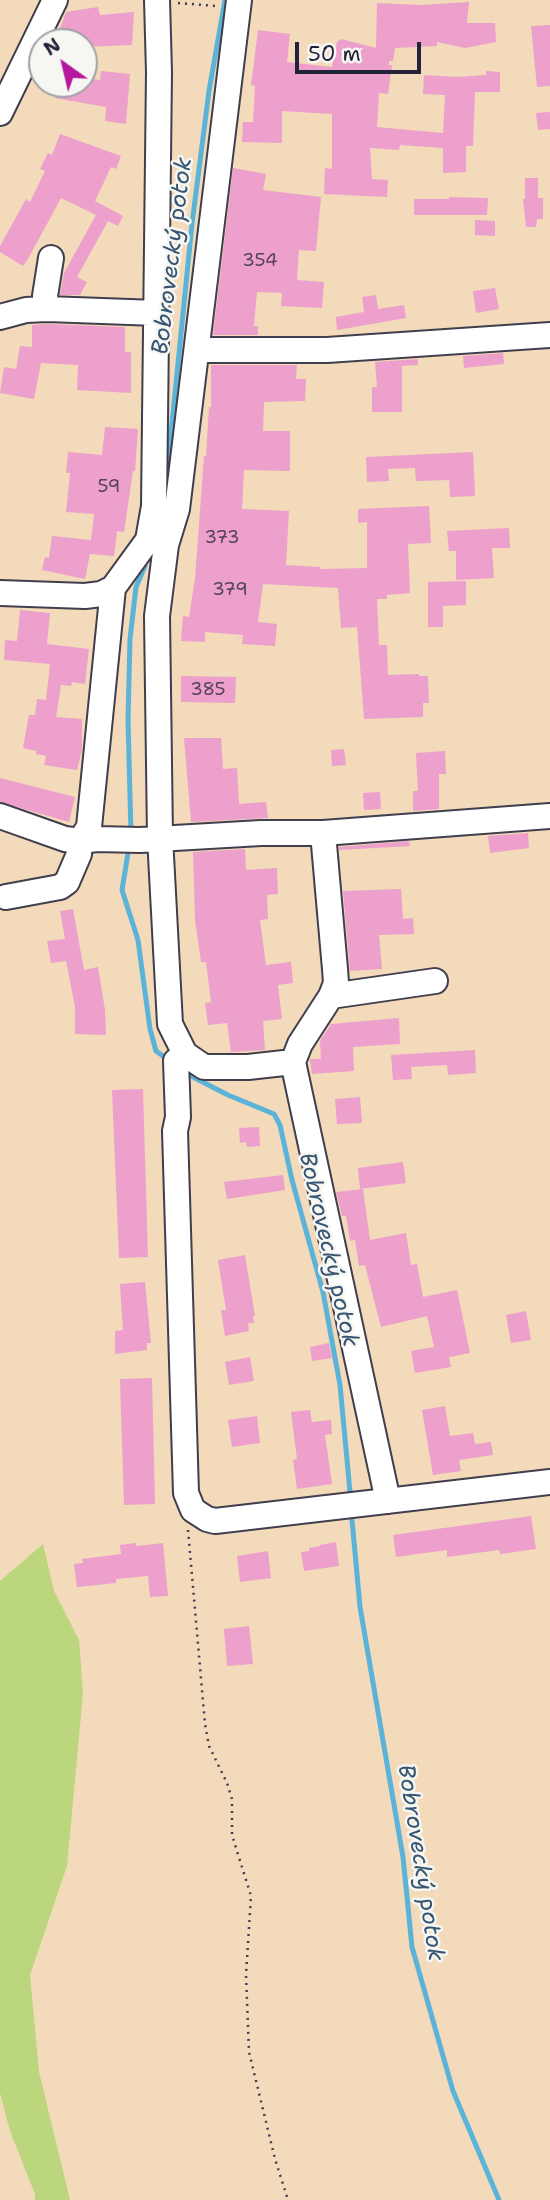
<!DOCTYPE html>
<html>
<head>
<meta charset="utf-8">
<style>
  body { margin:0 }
  #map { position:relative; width:550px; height:2200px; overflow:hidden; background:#f2daba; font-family:"Shantell Sans",sans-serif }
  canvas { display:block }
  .north { position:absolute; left:28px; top:28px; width:70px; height:70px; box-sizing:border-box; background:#f6f6f2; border:2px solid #a1a1a9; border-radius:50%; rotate:326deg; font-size:19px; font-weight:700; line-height:28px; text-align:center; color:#22223b }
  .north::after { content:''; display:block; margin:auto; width:24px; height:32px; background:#b5179e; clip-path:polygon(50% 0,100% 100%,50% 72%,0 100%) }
  .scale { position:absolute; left:295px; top:42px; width:126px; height:32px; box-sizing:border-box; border:4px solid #22223b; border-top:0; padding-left:9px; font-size:21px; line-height:24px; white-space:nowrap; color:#22223b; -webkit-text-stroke:5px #f6f6f2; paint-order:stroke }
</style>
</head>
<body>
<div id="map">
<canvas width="550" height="2200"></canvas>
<div class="north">N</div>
<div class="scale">50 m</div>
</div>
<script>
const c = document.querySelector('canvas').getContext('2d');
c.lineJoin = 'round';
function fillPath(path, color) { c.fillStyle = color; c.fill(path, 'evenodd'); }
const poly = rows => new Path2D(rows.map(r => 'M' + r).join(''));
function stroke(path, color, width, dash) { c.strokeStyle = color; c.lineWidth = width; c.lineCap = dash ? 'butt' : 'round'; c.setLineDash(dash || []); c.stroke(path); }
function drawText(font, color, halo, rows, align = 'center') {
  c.font = font + ' "Shantell Sans",sans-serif'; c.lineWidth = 5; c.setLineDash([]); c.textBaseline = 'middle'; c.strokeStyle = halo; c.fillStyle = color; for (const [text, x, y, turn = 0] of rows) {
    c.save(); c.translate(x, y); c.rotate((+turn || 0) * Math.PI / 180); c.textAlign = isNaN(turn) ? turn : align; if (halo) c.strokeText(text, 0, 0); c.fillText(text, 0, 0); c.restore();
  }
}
const green = poly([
  [43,1544,54,1591,79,1640,83,1693,67,1866,30,1975,39,2072,70,2200,35,2200,35,2194,10,2131,0,2093,0,1581]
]);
const stream = poly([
  [166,483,192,224,209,91,225,0],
  [131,834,128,720,130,639,136,587,145,566],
  [129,847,122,890,138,940,150,1029,156,1051,163,1056],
  [187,1074,228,1095,274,1114,280,1125,292,1180,323,1292,340,1385,350,1492],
  [352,1520,360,1607,403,1857,412,1947,453,2091,499,2200]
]);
const building = poly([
  [469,2,467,23,495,23,496,42,465,48,437,42,437,46,395,48,393,61,389,61,389,65,392,65,388,94,379,93,377,127,443,133,445,95,423,94,424,75,457,77,486,75,486,71,500,72,500,92,475,92,473,146,466,146,466,172,443,173,443,148,400,145,399,150,370,148,372,179,388,180,387,197,324,194,325,168,332,169,332,114,282,111,282,143,242,142,243,122,253,122,255,86,251,85,258,30,290,34,287,62,332,67,337,42,341,39,376,48,377,3,421,5],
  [98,7,100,15,134,12,132,45,84,47,84,42,79,42,79,33,57,37,66,12],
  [550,25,550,86,537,87,531,26],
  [101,71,130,74,126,124,105,121,106,107,55,98,58,84,84,84,84,78,100,80],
  [550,112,550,129,538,130,536,113],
  [60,134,121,156,116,169,111,167,95,201,123,216,118,226,108,221,77,277,87,282,80,295,60,295,64,273,96,215,61,198,28,259,23,266,0,252,0,246,26,199,30,202,45,171,40,169,48,153,52,155],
  [233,168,266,174,263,190,321,197,316,251,299,250,297,280,324,282,322,308,281,306,282,293,257,292,254,326,258,326,258,335,213,335],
  [525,178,538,178,538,198,543,198,543,219,537,219,536,227,526,227,523,199,525,199],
  [449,197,488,198,487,215,414,215,414,199,449,199],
  [475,220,495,221,495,236,475,235],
  [495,288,499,309,476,313,473,291],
  [376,295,378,309,404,305,406,318,337,330,336,317,364,312,362,297],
  [47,324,125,327,125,352,131,352,131,393,77,390,78,365,41,363,34,399,0,393,4,367,16,369,20,346,32,347,32,325],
  [503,353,504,364,464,368,463,356],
  [418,359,418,365,402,366,402,412,372,412,372,387,377,387,375,362],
  [211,365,297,365,296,379,306,379,305,401,264,402,263,431,290,431,290,471,244,470,242,509,289,511,286,565,320,567,320,569,367,568,367,522,358,523,358,509,429,506,431,543,408,544,410,593,387,595,387,599,377,599,379,645,387,645,388,675,419,674,419,676,428,676,429,703,423,703,423,717,364,719,357,627,341,628,338,588,263,584,258,622,277,624,275,646,242,644,243,635,205,632,205,642,181,641,183,616,189,617,195,579,204,456,206,456,209,407,211,407],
  [105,427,138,429,135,471,133,471,124,532,117,531,114,556,90,554,85,579,42,570,45,557,49,558,52,536,91,540,94,514,66,512,70,473,66,473,68,452,102,455],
  [473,452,475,496,450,497,449,480,416,481,415,468,388,469,389,481,367,482,366,457],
  [509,528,510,548,492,548,494,578,456,580,456,551,449,551,447,531],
  [466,581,466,605,443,606,443,627,428,627,428,582],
  [20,610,50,613,47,644,89,649,85,684,72,682,71,686,61,685,56,717,82,719,82,749,77,770,44,765,46,756,36,754,36,751,23,748,29,715,35,715,37,699,46,700,50,664,4,660,5,640,17,641],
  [181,676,236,677,235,703,181,702],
  [184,738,221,738,223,769,237,768,239,804,266,802,268,818,191,822],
  [344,749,346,765,332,766,331,750],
  [445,751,446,774,439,774,439,809,413,811,413,791,418,791,416,753],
  [0,778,75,797,69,822,0,802],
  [380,792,381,809,364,810,363,793],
  [528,833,529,848,490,853,488,836],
  [409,841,410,846,339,850,339,847],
  [245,849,246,870,277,868,278,894,267,895,268,919,260,920,266,965,291,962,293,983,278,985,282,1019,263,1021,265,1050,231,1052,227,1023,208,1025,205,1003,211,1002,206,962,201,962,195,920,193,852],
  [401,889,403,919,413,918,414,934,379,935,382,969,350,971,343,891],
  [73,909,84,970,98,967,105,1010,106,1035,75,1034,75,1007,66,961,51,963,47,941,65,939,60,911],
  [399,1018,400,1044,353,1047,354,1071,312,1074,310,1059,321,1059,320,1041,331,1024],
  [475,1050,476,1073,448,1075,447,1065,411,1067,412,1079,393,1080,391,1055],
  [143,1089,148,1257,119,1258,112,1090],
  [360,1097,362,1123,337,1124,335,1099],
  [259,1127,260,1146,247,1147,246,1142,240,1143,239,1128],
  [403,1162,406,1183,360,1189,358,1168],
  [283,1175,285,1190,227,1199,224,1182],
  [363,1189,370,1240,406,1233,411,1265,417,1264,423,1297,457,1290,470,1353,449,1357,451,1367,415,1373,411,1351,434,1347,427,1316,381,1327,365,1265,359,1266,355,1240,350,1241,346,1216,342,1216,336,1192],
  [245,1255,255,1316,253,1316,254,1323,248,1323,249,1331,225,1336,221,1310,226,1310,218,1260],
  [145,1282,151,1343,147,1343,147,1350,115,1354,115,1331,123,1330,120,1284],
  [526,1311,531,1340,511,1343,506,1315],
  [329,1343,332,1358,312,1361,310,1347],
  [250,1357,254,1381,229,1385,225,1362],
  [152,1378,155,1504,124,1505,120,1379],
  [445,1406,450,1436,473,1433,475,1444,491,1442,493,1455,459,1460,461,1471,433,1475,422,1410],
  [310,1410,312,1422,331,1420,332,1434,325,1435,332,1484,297,1489,293,1460,297,1459,291,1412],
  [257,1416,260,1443,232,1447,228,1420],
  [531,1516,536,1549,500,1554,499,1550,447,1557,447,1550,396,1557,393,1535],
  [336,1542,339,1566,304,1571,301,1552,309,1551,309,1548,320,1546,320,1545],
  [136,1543,136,1546,163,1543,168,1596,150,1597,148,1576,116,1579,116,1583,77,1587,74,1564,83,1563,82,1559,121,1554,120,1545],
  [268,1551,271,1578,240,1582,237,1556],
  [249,1626,253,1664,227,1666,224,1629]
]);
const path = poly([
  [178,3,216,6],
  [188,1530,205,1724,209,1746,227,1783,232,1799,232,1835,251,1896,246,1975,249,2052,275,2159,288,2200]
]);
const minor = poly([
  [239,0,177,509,166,545,157,616,160,837,170,1024,185,1054,176,1061,178,1117,175,1131,186,1493,193,1510,207,1519,215,1521,550,1482],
  [0,113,55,0],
  [51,258,45,296,47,309,157,313],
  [0,317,26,310,47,309],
  [197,350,327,350,550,335],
  [0,593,85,596,101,594,113,588],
  [0,816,65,839,80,841,97,839,140,840,261,833,323,833,550,816],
  [323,833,335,969,336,983,331,996],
  [6,897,60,887,67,882,79,854,80,841,89,827,113,588,148,540,154,506,159,72,157,0],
  [185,1054,204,1067,248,1067,293,1062,388,1501],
  [293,1062,300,1044,331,996,435,981]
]);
const numberNames = [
  ["354",260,261],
  ["59",109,487],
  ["373",222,538],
  ["379",230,590],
  ["385",208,690]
];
const waterNames = [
  ["Bobrovecký potok",173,256,-83],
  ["Bobrovecký potok",328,1250,77],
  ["Bobrovecký potok",420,1863,81]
];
fillPath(green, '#bbd67c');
stroke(stream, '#5cb3d8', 5);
fillPath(building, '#eca0cb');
stroke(minor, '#413e4e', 28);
stroke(path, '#413e4e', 2.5, [2, 5]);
stroke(minor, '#fff', 24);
drawText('18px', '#54425f', null, numberNames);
drawText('italic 23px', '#365572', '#f6f6f2', waterNames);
</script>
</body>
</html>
